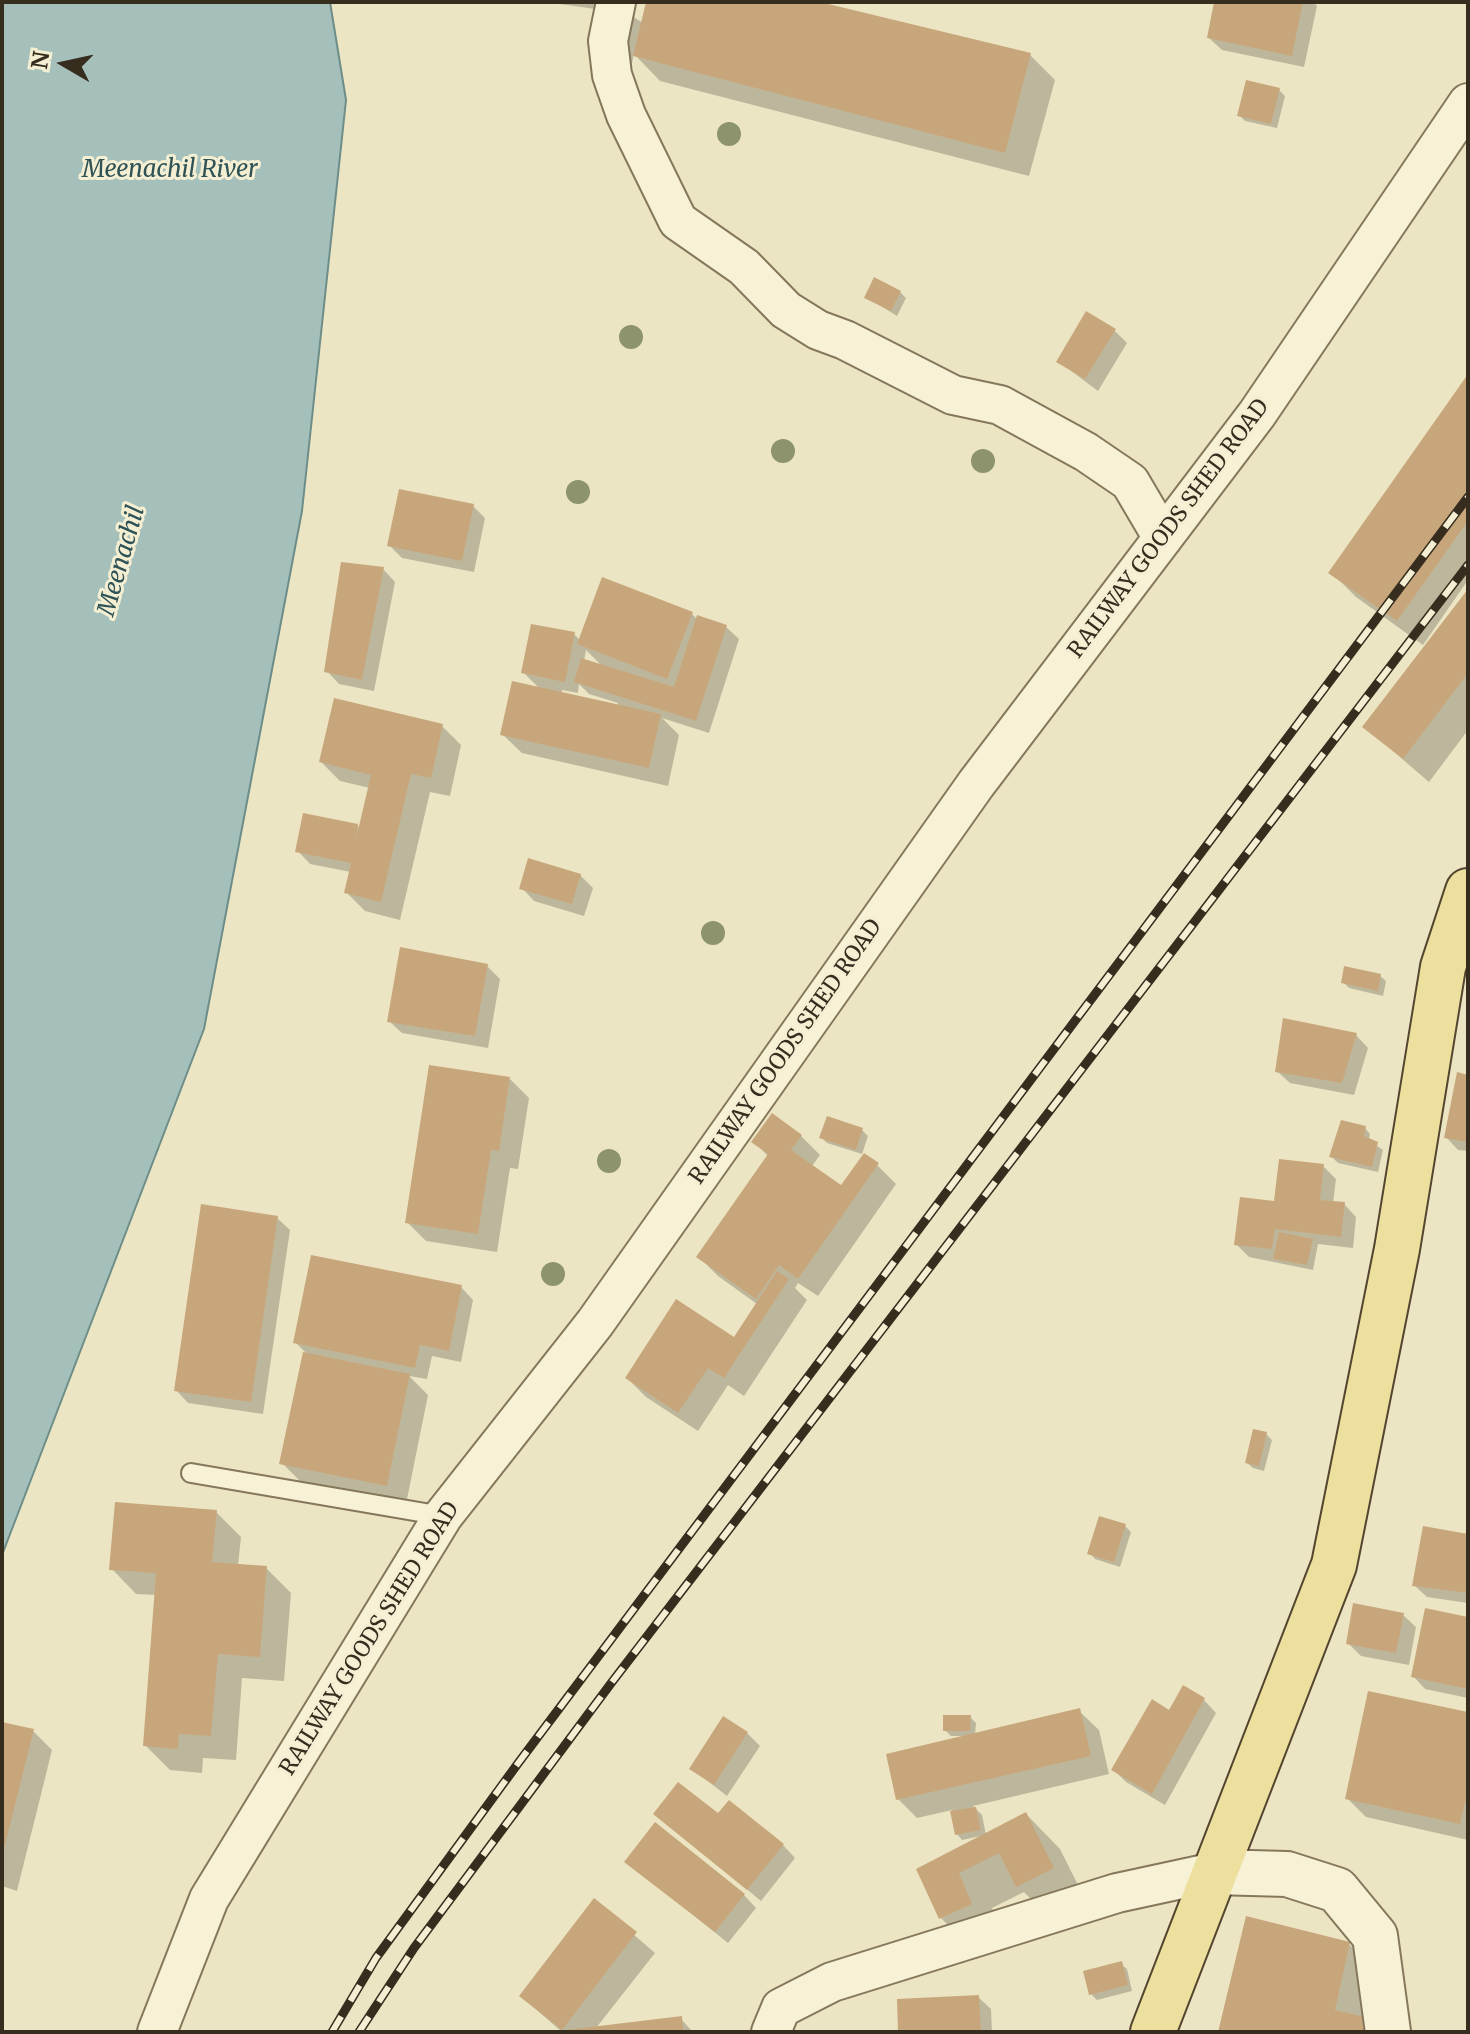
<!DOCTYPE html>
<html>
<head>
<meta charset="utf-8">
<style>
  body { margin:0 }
  #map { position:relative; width:1470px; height:2034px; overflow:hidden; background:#ece5c3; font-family:Merriweather,serif }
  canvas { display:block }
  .frame { position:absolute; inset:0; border:4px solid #362d1e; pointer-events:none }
  .north { position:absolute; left:24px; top:24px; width:80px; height:80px; -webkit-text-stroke:6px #f4efd3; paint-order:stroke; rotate:279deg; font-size:22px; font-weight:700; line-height:32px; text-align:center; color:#362d1e }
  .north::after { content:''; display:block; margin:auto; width:28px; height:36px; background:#362d1e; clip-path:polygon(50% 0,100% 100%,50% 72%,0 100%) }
</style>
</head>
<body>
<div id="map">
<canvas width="1470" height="2034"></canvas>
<div class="frame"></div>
<div class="north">N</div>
</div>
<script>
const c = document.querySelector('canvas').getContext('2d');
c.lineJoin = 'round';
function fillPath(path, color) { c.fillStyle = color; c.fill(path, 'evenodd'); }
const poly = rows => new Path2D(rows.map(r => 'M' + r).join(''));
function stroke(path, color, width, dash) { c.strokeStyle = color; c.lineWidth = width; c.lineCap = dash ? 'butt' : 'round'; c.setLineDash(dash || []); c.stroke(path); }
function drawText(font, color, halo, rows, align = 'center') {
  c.font = font + ' Merriweather,serif'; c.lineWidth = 6; c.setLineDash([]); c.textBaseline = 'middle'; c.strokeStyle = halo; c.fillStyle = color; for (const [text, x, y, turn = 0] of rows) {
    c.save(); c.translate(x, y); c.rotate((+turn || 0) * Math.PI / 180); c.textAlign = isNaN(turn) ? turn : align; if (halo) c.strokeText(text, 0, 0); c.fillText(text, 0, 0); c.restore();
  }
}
const water = poly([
  [2,2,330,2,346,100,302,511,204,1029,2,1555,2,2]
]);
const shadow = poly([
  [546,2,630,2,629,14,643,23,648,2,812,2,1030,55,1055,80,1029,176,660,81,634,54,631,67,605,61,609,11],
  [1236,2,1313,2,1317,6,1304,67,1222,50,1209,38],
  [1279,90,1285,96,1277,128,1245,121,1239,115],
  [900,292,906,298,897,316,866,297],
  [1115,331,1127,343,1098,391,1058,361],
  [1468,377,1468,580,1423,645,1356,597,1331,572],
  [473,506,485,518,474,572,402,558,389,545],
  [383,569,395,582,374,691,339,684,327,671],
  [1468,592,1468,730,1429,782,1365,727],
  [692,614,697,619,726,627,739,639,709,733,662,718,679,735,668,786,522,753,502,734,540,689,524,673,574,634,581,641],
  [586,650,603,667,584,661],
  [579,684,589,694,618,703,617,706,562,694,562,690,578,693],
  [442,726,461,745,450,796,430,792,400,920,365,911,346,892,351,872,310,864,298,851,358,826,361,829,370,788,340,781,321,762],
  [580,875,593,888,584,916,534,901,522,888],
  [487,966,500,979,488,1048,402,1033,389,1021],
  [1380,976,1386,981,1383,996,1349,988,1343,982],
  [1356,1035,1368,1048,1354,1095,1290,1083,1277,1071],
  [1468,1077,1468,1151,1458,1150,1446,1137],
  [510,1079,529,1098,518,1169,510,1168,497,1252,426,1241,407,1222],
  [1365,1128,1370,1134,1369,1140,1383,1150,1378,1172,1338,1163,1332,1157],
  [862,1130,868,1136,862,1154,827,1143,822,1138],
  [801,1136,820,1155,812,1166,842,1188,877,1165,896,1184,818,1296,798,1283,795,1288,807,1300,744,1396,728,1385,698,1431,646,1397,627,1378,734,1340,757,1304,718,1276,699,1257,769,1157,754,1142],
  [1323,1166,1336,1179,1333,1203,1344,1204,1356,1217,1353,1248,1318,1244,1313,1270,1249,1257,1236,1244,1276,1204],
  [277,1218,290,1230,263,1414,188,1403,176,1390],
  [461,1287,473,1300,461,1362,432,1356,427,1379,409,1376,428,1395,406,1504,301,1482,282,1463,305,1352,295,1342],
  [1266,1434,1272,1440,1264,1471,1253,1468,1247,1463],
  [216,1512,241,1537,238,1566,266,1568,291,1593,284,1681,242,1678,236,1760,203,1758,202,1773,170,1770,146,1746,157,1595,136,1594,112,1569],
  [1125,1526,1131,1532,1120,1567,1095,1559,1090,1553],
  [1468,1536,1468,1603,1427,1597,1414,1585],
  [1403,1615,1416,1627,1409,1665,1361,1656,1348,1643],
  [1468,1619,1468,1698,1425,1689,1413,1676],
  [1204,1700,1216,1713,1165,1805,1126,1782,1113,1769,1169,1713],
  [1079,1711,1099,1730,1109,1774,973,1806,982,1815,986,1835,1026,1814,1060,1849,1087,1903,1052,1921,1024,1892,992,1908,1006,1939,975,1953,941,1918,919,1870,981,1836,962,1840,957,1834,952,1810,917,1818,898,1799,962,1736,951,1736,945,1730,970,1717,976,1723,975,1735],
  [1468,1715,1468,1840,1366,1817,1347,1798],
  [2,1724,33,1731,52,1750,17,1891,2,1886],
  [747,1733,760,1746,727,1796,692,1769],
  [656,1814,718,1816,783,1845,795,1858,761,1901],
  [627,1862,744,1895,756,1908,728,1943],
  [595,1901,655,1953,596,2028,681,2019,693,2032,562,2032,521,1996],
  [1349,1944,1374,1969,1363,2019,1220,2032],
  [1121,1964,1127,1969,1132,1991,1097,2000,1091,1994],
  [978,1997,991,2009,992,2032,900,2032]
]);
const building = poly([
  [646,2,820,2,1031,53,1005,153,633,56],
  [1214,2,1303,2,1292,56,1207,38],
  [1246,80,1280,88,1271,124,1237,116],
  [874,277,901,291,891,311,864,298],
  [1086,311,1116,329,1085,379,1056,362],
  [1468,374,1468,521,1397,621,1328,573],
  [399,489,474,504,462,561,387,546],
  [341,562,384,567,362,680,324,672],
  [602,577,693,612,667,679,577,644],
  [1468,589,1468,673,1403,759,1362,727],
  [697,615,727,625,696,721,574,682,581,658,674,687],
  [531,624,575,632,565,682,521,673],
  [512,681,661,714,649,768,500,735],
  [334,698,443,724,431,778,411,774,381,902,344,893,351,863,295,852,303,813,358,824,356,839,371,775,319,762],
  [528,858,581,874,572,904,519,889],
  [400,947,488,964,475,1036,387,1022],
  [1344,966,1381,974,1378,991,1341,983],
  [1283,1018,1357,1033,1342,1083,1275,1072],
  [429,1065,510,1077,499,1151,491,1150,478,1234,405,1223],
  [1457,1072,1468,1075,1468,1142,1444,1138],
  [772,1113,802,1135,791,1150,841,1185,864,1153,879,1163,798,1279,779,1265,756,1299,696,1257,768,1154,751,1142],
  [827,1116,863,1128,856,1150,819,1138],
  [1341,1120,1366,1126,1364,1136,1378,1142,1372,1167,1329,1157],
  [1279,1159,1324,1164,1320,1200,1345,1202,1341,1237,1275,1229,1272,1249,1234,1245,1240,1197,1274,1201],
  [201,1204,278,1216,251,1402,174,1391],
  [1279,1232,1313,1239,1307,1265,1273,1259],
  [311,1255,462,1285,449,1351,420,1345,415,1368,293,1343],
  [777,1271,789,1279,724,1378,708,1368,678,1413,625,1378,676,1299,734,1337],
  [303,1352,410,1374,387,1486,279,1464],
  [1253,1429,1267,1432,1259,1466,1245,1463],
  [115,1502,217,1510,212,1562,267,1566,260,1657,218,1654,211,1736,179,1734,178,1749,143,1746,156,1573,109,1570],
  [1099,1516,1126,1524,1114,1562,1087,1554],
  [1423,1526,1468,1534,1468,1593,1412,1586],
  [1353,1603,1404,1613,1396,1653,1346,1644],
  [1425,1608,1468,1617,1468,1689,1411,1677],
  [1183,1685,1205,1698,1152,1794,1111,1770,1152,1699,1169,1710],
  [1368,1691,1468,1712,1468,1789,1460,1824,1345,1799],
  [1080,1708,1091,1756,896,1800,886,1754],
  [943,1715,971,1715,970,1731,943,1731],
  [723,1716,748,1732,714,1785,689,1769],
  [2,1722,34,1729,3,1853,2,1853],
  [678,1782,718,1813,729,1800,784,1844,747,1890,653,1814],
  [976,1807,981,1830,955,1835,950,1811],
  [1026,1812,1054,1868,1016,1887,999,1853,959,1873,972,1904,939,1919,916,1869],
  [655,1822,745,1894,715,1932,624,1862],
  [594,1898,637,1932,562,2030,519,1996],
  [1246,1916,1350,1942,1335,2010,1386,2022,1383,2032,1218,2032],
  [1122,1961,1128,1985,1089,1995,1083,1971],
  [979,1995,981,2032,898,2032,897,1999],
  [682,2016,683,2032,566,2032,566,2030]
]);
const service = poly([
  [191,1473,443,1516]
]);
const minor = poly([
  [616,2,608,41,612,75,626,115,678,221,744,267,786,310,818,330,845,340,953,395,1000,405,1086,452,1130,482,1163,538],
  [157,2032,209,1899,443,1516,595,1323,976,784,1257,414,1468,103],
  [771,2032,781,2008,832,1982,1117,1893,1214,1872]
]);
const tertiary = poly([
  [1214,1872,1287,1874,1337,1890,1375,1936,1388,2032]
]);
const primary = poly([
  [1153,2032,1334,1565,1397,1249,1443,967,1468,891]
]);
const rail = poly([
  [332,2032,376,1958,519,1762,1468,497],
  [359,2032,414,1948,612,1682,1468,565]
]);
const trees = [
  [729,134],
  [631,337],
  [783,451],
  [983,461],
  [578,492],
  [713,933],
  [609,1161],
  [553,1274]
];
const streetNames = [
  ["RAILWAY GOODS SHED ROAD",1169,529,-53],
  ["RAILWAY GOODS SHED ROAD",786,1052,-55],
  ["RAILWAY GOODS SHED ROAD",370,1639,-58]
];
const waterNames = [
  ["Meenachil River",170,170],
  ["Meenachil",122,561,-74]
];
fillPath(water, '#a5bfbb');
stroke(water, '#6d8d89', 2);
fillPath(shadow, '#0003');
fillPath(building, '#c8a67b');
stroke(service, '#85775b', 22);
stroke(minor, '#85775b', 42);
stroke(tertiary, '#85775b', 48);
stroke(primary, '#53452f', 48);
stroke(service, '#f7f2d6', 18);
stroke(minor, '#f7f2d6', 38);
stroke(tertiary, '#f7f2d6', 44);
stroke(primary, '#eddf9d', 44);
stroke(rail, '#362d1e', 9);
stroke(rail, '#f4efd3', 6, [18]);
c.fillStyle = '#8d946d';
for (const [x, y] of trees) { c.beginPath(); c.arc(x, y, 12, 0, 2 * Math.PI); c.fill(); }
drawText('22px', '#362d1e', '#f4efd3', streetNames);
drawText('italic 24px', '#2e5255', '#f4efd3', waterNames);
</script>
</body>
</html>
